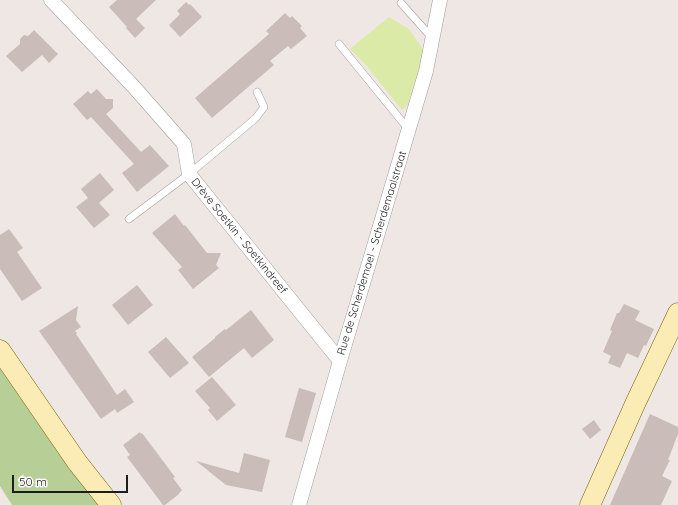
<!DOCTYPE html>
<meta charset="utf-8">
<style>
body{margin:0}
#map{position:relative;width:678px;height:505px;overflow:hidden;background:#efe7e3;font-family:Quicksand,sans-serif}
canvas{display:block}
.scale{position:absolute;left:12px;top:475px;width:116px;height:18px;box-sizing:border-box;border:2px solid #1d1d1d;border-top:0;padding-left:5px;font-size:12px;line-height:14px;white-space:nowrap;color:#1d1d1d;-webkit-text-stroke:3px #fff;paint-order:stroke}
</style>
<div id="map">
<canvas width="678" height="505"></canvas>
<div class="scale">50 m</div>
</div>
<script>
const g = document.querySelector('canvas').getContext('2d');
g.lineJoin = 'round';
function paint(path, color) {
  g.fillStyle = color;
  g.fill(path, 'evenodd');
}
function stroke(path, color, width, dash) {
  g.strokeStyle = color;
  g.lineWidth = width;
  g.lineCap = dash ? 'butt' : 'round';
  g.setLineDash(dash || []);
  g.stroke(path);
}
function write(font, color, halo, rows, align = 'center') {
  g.font = font + ' Quicksand,sans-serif';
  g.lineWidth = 3;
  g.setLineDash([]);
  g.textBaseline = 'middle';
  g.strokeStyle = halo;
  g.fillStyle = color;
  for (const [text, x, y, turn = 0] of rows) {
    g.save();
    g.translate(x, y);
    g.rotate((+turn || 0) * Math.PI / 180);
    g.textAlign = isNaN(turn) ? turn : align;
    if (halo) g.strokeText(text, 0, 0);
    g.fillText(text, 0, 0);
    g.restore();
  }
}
const grass = new Path2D(`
 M 389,17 L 409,29 L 424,51 L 408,104 L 402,110 L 366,65 L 350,49 Z`);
const forest = new Path2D(`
 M 0,361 L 101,505 L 12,505 L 0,486 Z`);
const building = new Path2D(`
 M 117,0 L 156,0 L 136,19 L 145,28 L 135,38 L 126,28 L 127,27 L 109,7 Z
 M 186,2 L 189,5 L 190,4 L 202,17 L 180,37 L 169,25 L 180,14 L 177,11 Z
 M 285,13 L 290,18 L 292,16 L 302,26 L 300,28 L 307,36 L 291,49 L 288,46 L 270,61 L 274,65 L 212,118 L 195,98 L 269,34 L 266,31 Z
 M 34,30 L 58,54 L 49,63 L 42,55 L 22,72 L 6,56 L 20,44 L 20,39 L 24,35 L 28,36 Z
 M 97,89 L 106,99 L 113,99 L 113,108 L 106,114 L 141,152 L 150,145 L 169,166 L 137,192 L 122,173 L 134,164 L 91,117 L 87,120 L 73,104 L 88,91 L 91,94 Z
 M 100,173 L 114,190 L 99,203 L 110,215 L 94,228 L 76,207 L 88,198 L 81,189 Z
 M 175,214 L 184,226 L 185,225 L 207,253 L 221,253 L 216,265 L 219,268 L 193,289 L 178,270 L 182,267 L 152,233 Z
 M 9,229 L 23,248 L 17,252 L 42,288 L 22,301 L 0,269 L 0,235 Z
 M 137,285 L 153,305 L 128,325 L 112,305 Z
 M 624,304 L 640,311 L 635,320 L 654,329 L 646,346 L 644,345 L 638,358 L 627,353 L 620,368 L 608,363 L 611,356 L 603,352 L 612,331 L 610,330 L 617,313 L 619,313 Z
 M 78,306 L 76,320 L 81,327 L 75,331 L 77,333 L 76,334 L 117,395 L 125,389 L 134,402 L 117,413 L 115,409 L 101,419 L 39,331 Z
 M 251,310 L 274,340 L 252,358 L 244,348 L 209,377 L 192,357 L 215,338 L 215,337 L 225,329 L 226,330 Z
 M 166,337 L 189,363 L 170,378 L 148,352 Z
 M 212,377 L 236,405 L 217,421 L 208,410 L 210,408 L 195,391 Z
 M 299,388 L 316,393 L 302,442 L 285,437 Z
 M 650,414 L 678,427 L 678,434 L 668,460 L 670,460 L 662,476 L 672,481 L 661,505 L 610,505 Z
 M 594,420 L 601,430 L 590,439 L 582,429 Z
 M 140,432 L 141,434 L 142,433 L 175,477 L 173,478 L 182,490 L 179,493 L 179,494 L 165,505 L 163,505 L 127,457 L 130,455 L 123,445 Z
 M 244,453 L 270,460 L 262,492 L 226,485 L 196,461 L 239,473 Z`);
const lane = new Path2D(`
 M 401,3 L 433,39
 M 339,44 L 409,130
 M 129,219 L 189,174 L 256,118 L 264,107 L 257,92`);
const street = new Path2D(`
 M 51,0 L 133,86 L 184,144 L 189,174 L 340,361
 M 299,505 L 340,361 L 426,71 L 440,0`);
const secondary = new Path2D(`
 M 0,350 L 77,462 L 111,505
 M 590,505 L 635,404 L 678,313`);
const streetNames = [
 ["Drève Soetkin - Soetkindreef",239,236,51],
 ["Rue de Scherdemael - Scherdemaalstraat",372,253,-73]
];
paint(grass, '#dbeaa7');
paint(forest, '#b7cf96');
paint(building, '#cabcb9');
stroke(lane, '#9e9e9e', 8);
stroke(street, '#9e9e9e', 15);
stroke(secondary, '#766202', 21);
stroke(lane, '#fff', 7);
stroke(street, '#fff', 14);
stroke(secondary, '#fbebb4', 20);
write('11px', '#1d1d1d', '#fff', streetNames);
</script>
